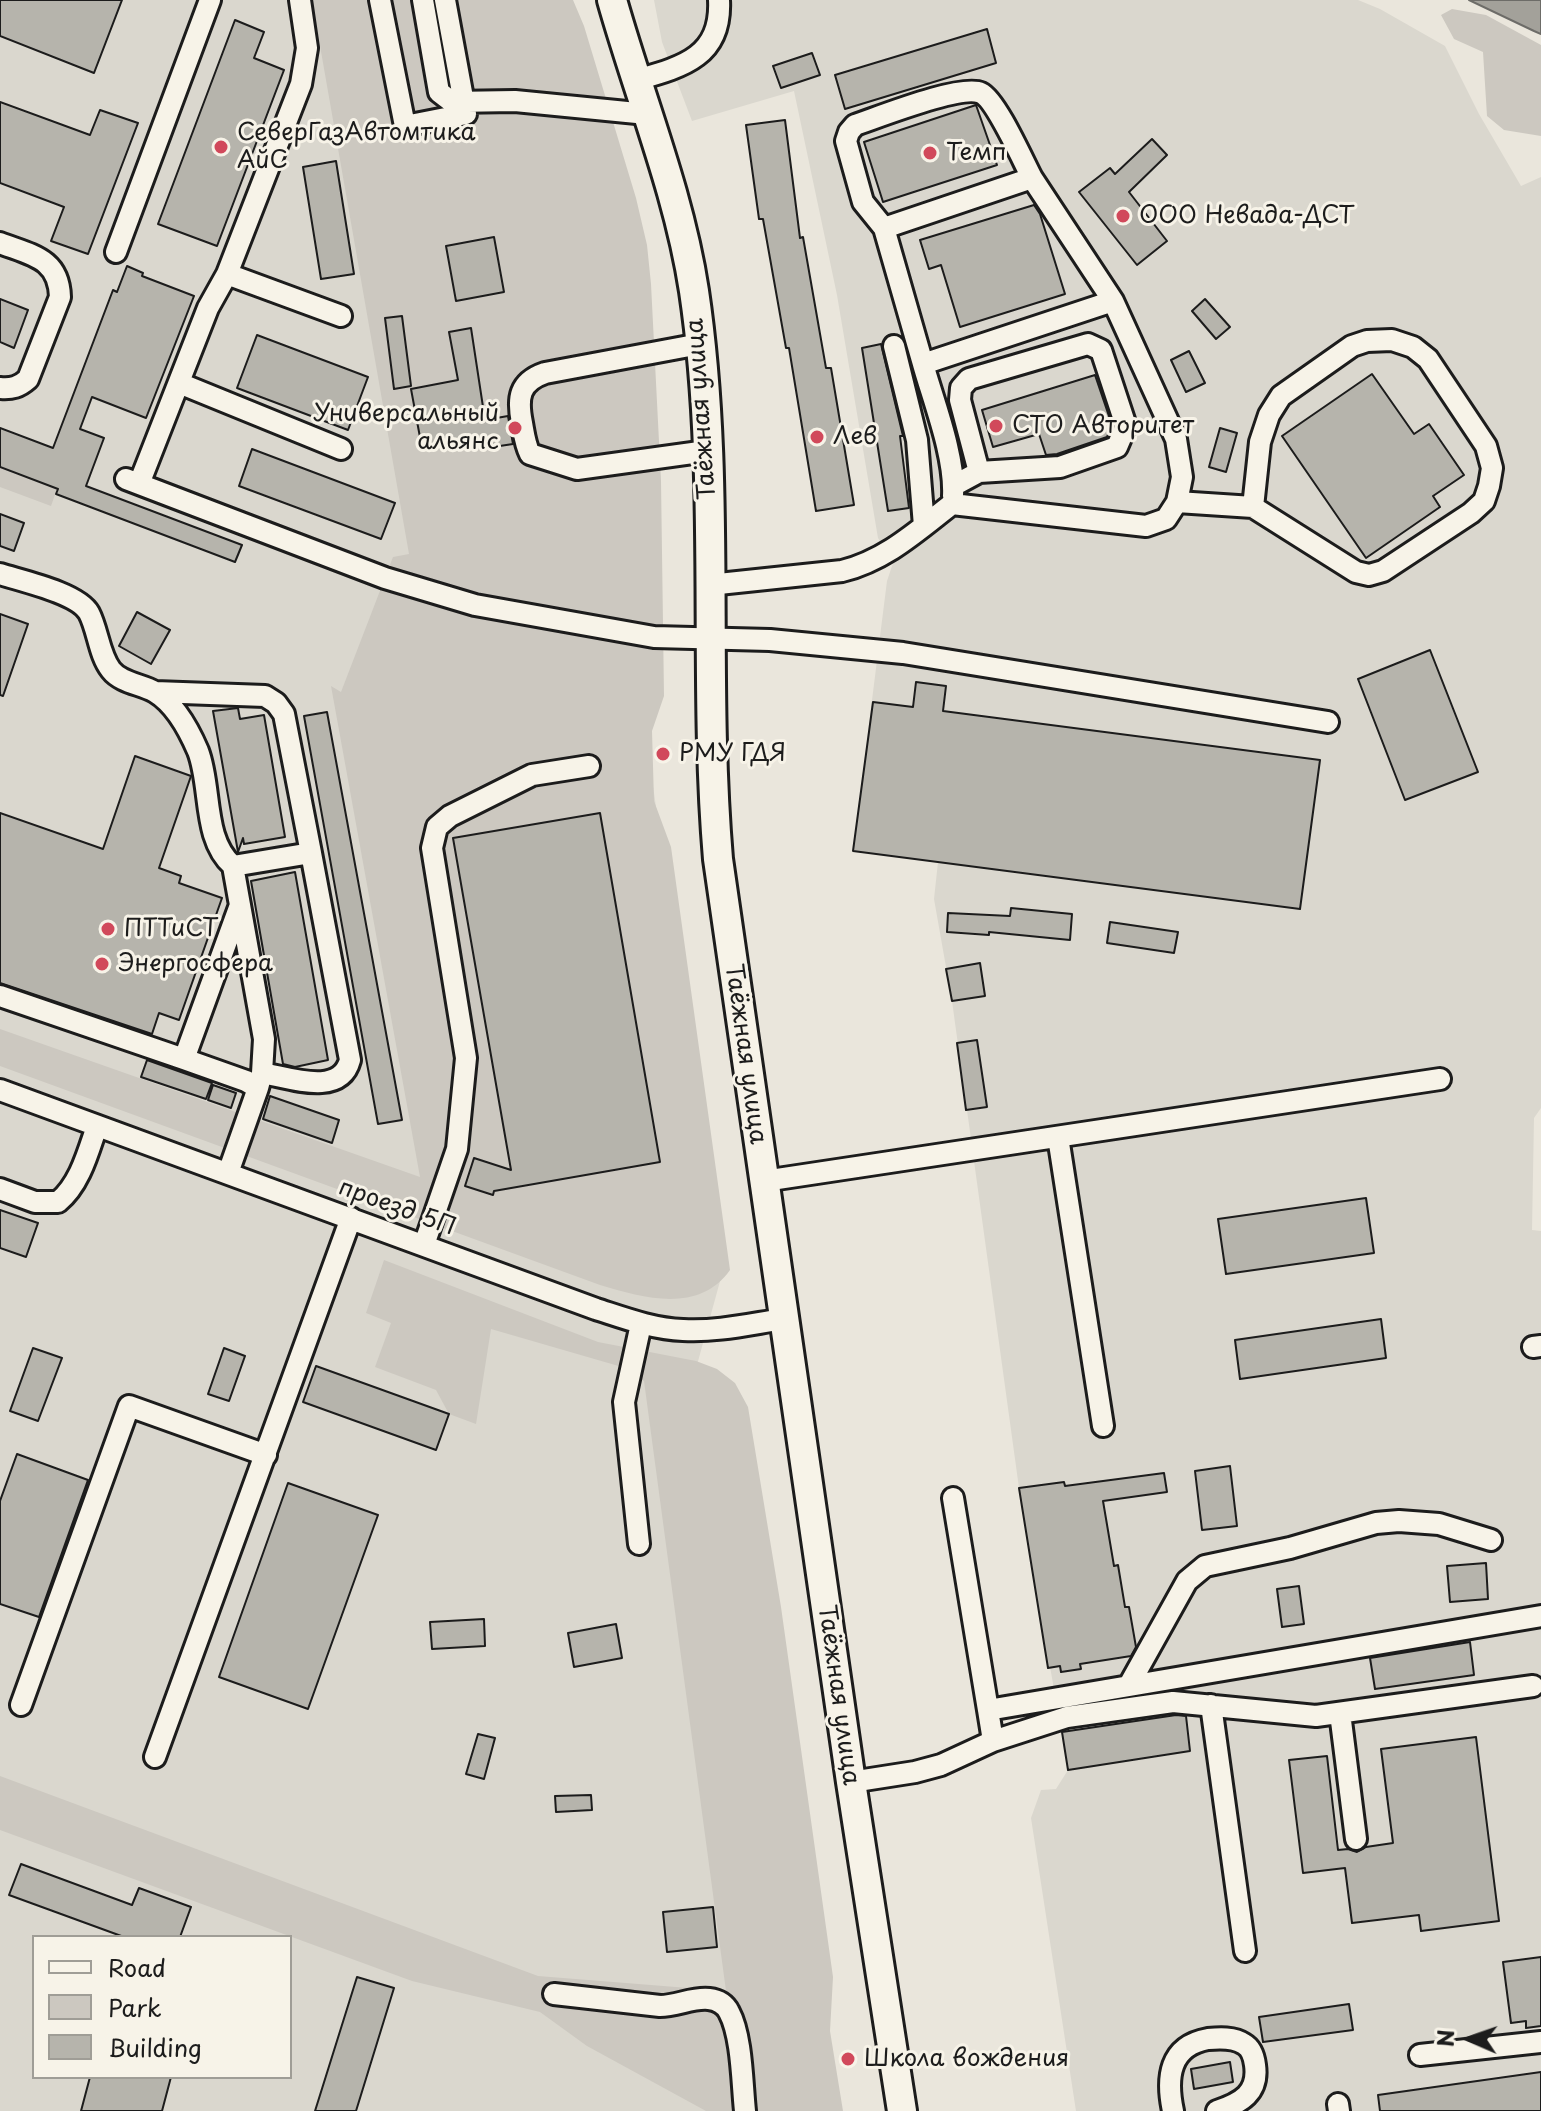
<!DOCTYPE html>
<meta charset="utf-8">
<style>
body{margin:0}
#map{position:relative;width:1541px;height:2111px;overflow:hidden;background:#eae6dc;font-family:"Playpen Sans",sans-serif}
canvas{display:block}
.legend{position:absolute;left:32px;top:1935px;width:260px;height:144px;box-sizing:border-box;background:#f7f3e8;border:2px solid #9f9d96;margin:0;padding:10px 14px;list-style:none;font-size:24px;color:#1c1c1c}
.legend li{display:flex;align-items:center;gap:16px;height:40px}
.legend b{width:40px;border:2px solid #9f9d96}
.north{position:absolute;left:1429px;top:1999px;width:80px;height:80px;-webkit-text-stroke:6px #f7f3e8;paint-order:stroke;rotate:272deg;font-size:22px;font-weight:700;line-height:32px;text-align:center;color:#1c1c1c}
.north::after{content:'';display:block;margin:auto;width:28px;height:36px;background:#1c1c1c;clip-path:polygon(50% 0,100% 100%,50% 72%,0 100%)}
</style>
<div id="map">
<canvas width="1541" height="2111"></canvas>
<ul class="legend">
<li><b style="height:10px;background:#f7f3e8"></b>Road</li>
<li><b style="height:22px;background:#ccc8c0"></b>Park</li>
<li><b style="height:22px;background:#b6b4ac"></b>Building</li>
</ul>
<div class="north">N</div>
</div>
<script>
const g = document.querySelector('canvas').getContext('2d');
g.lineJoin = 'round';
function paint(path, color) {
  g.fillStyle = color;
  g.fill(path, 'evenodd');
}
function stroke(path, color, width, dash) {
  g.strokeStyle = color;
  g.lineWidth = width;
  g.lineCap = dash ? 'butt' : 'round';
  g.setLineDash(dash || []);
  g.stroke(path);
}
function write(font, color, halo, rows, align = 'center') {
  g.font = font + ' "Playpen Sans",sans-serif';
  g.lineWidth = 6;
  g.setLineDash([]);
  g.textBaseline = 'middle';
  g.strokeStyle = halo;
  g.fillStyle = color;
  for (const [text, x, y, turn = 0] of rows) {
    g.save();
    g.translate(x, y);
    g.rotate((+turn || 0) * Math.PI / 180);
    g.textAlign = isNaN(turn) ? turn : align;
    if (halo) g.strokeText(text, 0, 0);
    g.fillText(text, 0, 0);
    g.restore();
  }
}
const built = new Path2D(`
 M 0,0 L 508,0 L 643,715 L 722,1274 L 689,1394 L 792,2111 L 0,2111 ZM 34,1937 L 290,1937 L 290,2077 L 34,2077 Z
 M 654,0 L 1358,0 L 1380,9 L 1445,46 L 1479,114 L 1521,186 L 1541,177 L 1541,1108 L 1534,1118 L 1532,1230 L 1541,1231 L 1541,2111 L 1076,2111 L 1031,1818 L 1041,1790 L 1056,1789 L 1068,1770 L 1019,1488 L 952,1001 L 934,899 L 938,862 L 853,851 L 887,581 L 893,563 L 878,538 L 837,295 L 794,91 L 692,121 L 662,42 Z`);
const green = new Path2D(`
 M 312,0 L 573,0 L 584,26 L 636,198 L 647,245 L 651,284 L 661,481 L 664,696 L 652,731 L 654,801 L 671,847 L 730,1270 C 699,1314 644,1298 600,1285 L 0,1066 L 0,1029 L 420,1177 L 331,686 L 341,692 L 393,557 L 409,554 Z
 M 1452,9 L 1486,15 L 1541,45 L 1541,136 L 1504,130 L 1487,116 L 1483,52 L 1454,39 L 1441,15 Z
 M 0,467 L 57,489 L 51,506 L 0,487 Z
 M 384,1260 L 598,1342 L 696,1361 L 717,1369 L 735,1383 L 748,1407 L 781,1607 L 833,1977 L 830,2031 L 843,2111 L 706,2111 L 587,2046 L 540,2012 L 412,1981 L 0,1830 L 0,1776 L 538,1976 L 726,1991 L 644,1381 L 622,1367 L 491,1329 L 476,1424 L 449,1414 L 436,1390 L 375,1367 L 391,1323 L 366,1313 Z`);
const water = new Path2D(`
 M 1469,0 L 1541,0 L 1541,34 L 1534,31 Z`);
const building = new Path2D(`
 M 0,0 L 122,0 L 94,73 L 0,36 Z
 M 235,20 L 264,32 L 254,58 L 284,70 L 217,246 L 158,224 Z
 M 987,29 L 996,63 L 845,109 L 835,75 Z
 M 812,53 L 820,75 L 781,88 L 773,66 Z
 M 0,102 L 90,135 L 100,110 L 138,123 L 88,254 L 51,241 L 64,207 L 0,183 Z
 M 976,105 L 997,165 L 883,202 L 864,142 Z
 M 785,120 L 800,238 L 803,237 L 826,368 L 831,368 L 854,505 L 816,511 L 789,348 L 786,348 L 763,219 L 759,219 L 746,125 Z
 M 1152,139 L 1167,155 L 1129,192 L 1167,241 L 1137,265 L 1079,192 L 1110,168 L 1115,174 Z
 M 336,161 L 354,274 L 321,279 L 303,167 Z
 M 1034,205 L 1040,214 L 1065,294 L 960,327 L 941,265 L 929,269 L 920,240 Z
 M 494,237 L 504,292 L 456,301 L 446,246 Z
 M 127,266 L 143,273 L 142,276 L 194,296 L 146,418 L 92,397 L 80,429 L 104,438 L 86,486 L 242,545 L 235,562 L 56,494 L 58,489 L 0,467 L 0,428 L 53,448 L 113,290 L 117,292 Z
 M 0,299 L 28,310 L 14,348 L 0,342 Z
 M 1205,299 L 1230,327 L 1216,339 L 1192,311 Z
 M 402,316 L 411,386 L 394,389 L 385,318 Z
 M 471,328 L 485,420 L 508,416 L 513,444 L 493,447 L 491,441 L 470,445 L 469,439 L 422,448 L 411,389 L 458,380 L 449,332 Z
 M 257,335 L 368,377 L 348,430 L 237,388 Z
 M 881,344 L 903,436 L 900,436 L 909,508 L 888,511 L 862,348 Z
 M 1189,351 L 1205,383 L 1186,392 L 1171,360 Z
 M 1372,374 L 1414,434 L 1429,424 L 1464,475 L 1433,496 L 1440,507 L 1366,558 L 1282,436 Z
 M 1095,375 L 1112,425 L 1107,437 L 1057,454 L 1046,455 L 1039,434 L 993,447 L 982,410 Z
 M 1220,428 L 1237,433 L 1226,472 L 1209,467 Z
 M 252,449 L 395,503 L 381,539 L 239,486 Z
 M 0,514 L 24,523 L 14,551 L 0,546 Z
 M 137,612 L 170,630 L 151,664 L 119,646 Z
 M 0,614 L 28,624 L 3,696 L 0,695 Z
 M 1430,650 L 1478,772 L 1405,800 L 1358,679 Z
 M 916,682 L 946,686 L 943,711 L 1320,760 L 1300,909 L 853,851 L 873,702 L 913,707 Z
 M 238,708 L 240,719 L 264,715 L 285,837 L 244,844 L 243,838 L 238,852 L 213,711 Z
 M 327,712 L 402,1120 L 378,1124 L 304,716 Z
 M 135,756 L 191,776 L 159,868 L 181,876 L 179,883 L 222,898 L 179,1020 L 159,1013 L 152,1034 L 0,983 L 0,813 L 103,849 Z
 M 600,813 L 660,1162 L 494,1191 L 493,1195 L 465,1186 L 474,1158 L 511,1170 L 453,838 Z
 M 295,872 L 328,1060 L 295,1067 L 283,1064 L 251,881 Z
 M 1011,908 L 1072,914 L 1070,940 L 989,932 L 989,935 L 947,932 L 948,913 L 1010,916 Z
 M 1110,922 L 1178,932 L 1174,953 L 1107,943 Z
 M 980,963 L 985,996 L 952,1001 L 946,969 Z
 M 977,1040 L 987,1107 L 966,1110 L 957,1043 Z
 M 147,1060 L 212,1083 L 206,1099 L 141,1077 Z
 M 213,1085 L 236,1093 L 231,1108 L 208,1100 Z
 M 270,1096 L 339,1120 L 332,1143 L 263,1119 Z
 M 1366,1198 L 1374,1253 L 1226,1274 L 1218,1219 Z
 M 0,1210 L 38,1223 L 26,1257 L 0,1248 Z
 M 1381,1319 L 1386,1358 L 1240,1379 L 1235,1340 Z
 M 33,1348 L 62,1358 L 38,1421 L 10,1411 Z
 M 224,1348 L 245,1356 L 229,1401 L 208,1394 Z
 M 316,1366 L 449,1414 L 436,1450 L 303,1402 Z
 M 17,1454 L 88,1480 L 39,1617 L 0,1604 L 0,1501 Z
 M 1230,1466 L 1237,1526 L 1202,1530 L 1195,1471 Z
 M 1164,1473 L 1167,1492 L 1103,1501 L 1114,1566 L 1118,1565 L 1125,1607 L 1129,1607 L 1136,1647 L 1131,1656 L 1080,1664 L 1081,1669 L 1061,1672 L 1060,1666 L 1048,1668 L 1019,1488 L 1064,1482 L 1065,1486 Z
 M 288,1483 L 378,1515 L 308,1709 L 219,1677 Z
 M 1486,1563 L 1488,1599 L 1450,1602 L 1447,1566 Z
 M 1299,1586 L 1304,1624 L 1282,1627 L 1277,1589 Z
 M 484,1619 L 485,1646 L 432,1649 L 430,1622 Z
 M 616,1624 L 622,1658 L 574,1667 L 568,1633 Z
 M 1470,1642 L 1474,1675 L 1375,1689 L 1370,1658 Z
 M 1176,1715 L 1186,1716 L 1190,1751 L 1068,1770 L 1062,1732 Z
 M 478,1734 L 495,1738 L 484,1779 L 466,1774 Z
 M 1476,1737 L 1499,1921 L 1421,1931 L 1419,1915 L 1352,1923 L 1345,1868 L 1303,1873 L 1289,1760 L 1327,1756 L 1338,1850 L 1348,1849 L 1357,1852 L 1366,1847 L 1393,1843 L 1381,1749 Z
 M 591,1795 L 592,1810 L 556,1812 L 555,1796 Z
 M 21,1864 L 132,1905 L 139,1888 L 191,1907 L 180,1937 L 124,1937 L 9,1895 Z
 M 713,1907 L 717,1947 L 667,1952 L 663,1912 Z
 M 1541,1957 L 1541,2026 L 1526,2028 L 1526,2021 L 1511,2023 L 1503,1962 Z
 M 357,1977 L 394,1988 L 356,2111 L 315,2111 Z
 M 1349,2004 L 1353,2030 L 1263,2042 L 1259,2017 Z
 M 1230,2062 L 1233,2082 L 1194,2089 L 1191,2069 Z
 M 1541,2072 L 1541,2111 L 1380,2111 L 1378,2095 Z
 M 90,2077 L 171,2077 L 162,2111 L 81,2111 Z`);
const minor = new Path2D(`
 M 380,0 L 405,126 L 466,114 L 445,0
 M 423,0 L 439,92 L 452,102 L 515,101 L 647,114
 M 636,80 C 682,67 722,57 719,0
 M 884,228 L 863,202 L 846,141 L 849,132 L 855,125 C 879,117 961,84 981,93 C 996,100 1023,161 1032,178
 M 0,243 C 31,255 59,258 60,297 L 28,379 C 19,387 12,389 0,388
 M 116,252 L 210,0
 M 227,274 L 341,316
 M 700,344 L 545,373 C 519,382 517,398 522,423 C 524,434 525,444 530,454 L 577,469 L 707,451
 M 894,346 L 917,440 L 924,526
 M 179,383 L 341,449
 M 126,479 L 385,578 L 475,605 L 654,637 L 770,640 L 903,653 L 1328,722
 M 139,484 L 208,308 L 227,274 L 301,84 L 307,48 L 300,0
 M 953,486 L 979,472 L 1060,467 L 1117,447 L 1126,426 L 1101,350 L 1088,344 L 969,379 L 961,388 L 960,400 L 979,472
 M 953,496 C 955,456 934,403 923,364 L 1113,301
 M 1177,502 L 1253,507 L 1260,442 L 1269,415 L 1281,396 L 1352,346 L 1367,341 L 1392,340 L 1413,347 L 1428,359 L 1486,446 L 1492,468 L 1489,486 L 1484,501 L 1471,513 L 1383,571 L 1369,575 L 1356,572 L 1253,507
 M 0,574 C 22,581 78,593 89,613 C 98,630 99,655 111,670 C 121,683 141,684 155,692 C 175,704 189,730 198,751 C 212,787 202,839 233,866 L 264,1039 L 262,1073 L 258,1088
 M 709,585 L 842,571 C 886,560 917,531 952,504 L 1146,526 L 1166,519 L 1177,502 L 1182,477 L 1176,439 L 1113,301 L 1032,178 L 884,228 L 923,364
 M 155,692 L 265,696 L 276,703 L 284,714 L 311,853 L 233,866
 M 0,996 L 184,1059 L 246,1081 L 258,1088 L 228,1173
 M 184,1059 L 240,905
 M 262,1073 C 291,1078 340,1097 350,1060 L 311,853
 M 0,1090 L 596,1309 C 624,1318 653,1329 683,1330 C 717,1332 750,1324 784,1319
 M 1058,1137 L 1103,1426
 M 764,1181 L 1440,1079
 M 0,1189 L 35,1202 L 58,1202 C 80,1184 88,1152 97,1126
 M 424,1245 L 457,1149 L 466,1058 L 432,848 L 437,827 L 450,816 L 532,775 L 589,766
 M 1533,1347 L 1541,1346
 M 953,1498 L 988,1710
 M 639,1544 L 624,1402 L 641,1324
 M 1129,1685 L 1187,1581 L 1205,1566 L 1290,1548 L 1376,1523 L 1399,1521 L 1439,1524 L 1491,1540
 M 21,1705 L 129,1406 L 266,1455
 M 1211,1705 L 1245,1951
 M 1340,1713 L 1356,1839
 M 993,1741 L 1067,1717 L 1173,1702 L 1316,1716 L 1533,1686
 M 155,1757 L 351,1218
 M 851,1782 L 915,1772 L 941,1765 L 993,1741 L 988,1710 L 1541,1616
 M 554,1994 L 660,2006 C 677,2006 693,1997 709,1999 C 718,2000 725,2004 729,2012 C 742,2036 742,2083 745,2111
 M 1420,2055 L 1541,2042
 M 1338,2104 L 1339,2111
 M 1173,2111 C 1166,2078 1169,2046 1208,2039 C 1219,2038 1234,2037 1244,2044 C 1251,2048 1254,2057 1255,2065 C 1259,2093 1241,2103 1217,2111`);
const highway = new Path2D(`
 M 612,0 C 639,96 679,192 694,291 C 722,479 702,671 718,859 L 851,1782 L 902,2111`);
const markers = [
 [221,147,8,"#d1495b"],
 [930,153,8,"#d1495b"],
 [1123,216,8,"#d1495b"],
 [996,426,8,"#d1495b"],
 [515,428,8,"#d1495b"],
 [817,437,8,"#d1495b"],
 [663,754,8,"#d1495b"],
 [108,929,8,"#d1495b"],
 [102,964,8,"#d1495b"],
 [848,2059,8,"#d1495b"]
];
const poiNames = [
 ["СеверГазАвтомтика",237,133],
 ["АйС",237,161],
 ["Темп",946,153],
 ["ООО Невада-ДСТ",1139,216],
 ["Универсальный",499,414,"right"],
 ["альянс",499,442,"right"],
 ["СТО Авторитет",1012,426],
 ["Лев",833,437],
 ["РМУ ГДЯ",679,754],
 ["ПТТиСТ",124,929],
 ["Энергосфера",118,964],
 ["Школа вождения",864,2059]
];
const streetNames = [
 ["Таёжная улица",702,409,-94],
 ["Таёжная улица",745,1054,82],
 ["проезд 5П",397,1208,20],
 ["Таёжная улица",838,1695,82]
];
paint(built, '#dad7ce');
paint(green, '#ccc8c0');
paint(water, '#a3a19a');
stroke(water, '#6d6c68', 2);
paint(building, '#b6b4ac');
stroke(building, '#1c1c1c', 2);
stroke(minor, '#1c1c1c', 26);
stroke(highway, '#1c1c1c', 34);
stroke(minor, '#f7f3e8', 20);
stroke(highway, '#f7f3e8', 28);
for (const [x, y, r, color] of markers) {
  const dot = new Path2D();
  dot.arc(x, y, r, 0, 2 * Math.PI);
  g.fillStyle = color;
  g.fill(dot);
  stroke(dot, '#f7f3e8', 3);
}
write('24px', '#1c1c1c', '#f7f3e8', poiNames, 'left');
write('24px', '#1c1c1c', '#f7f3e8', streetNames);
</script>
